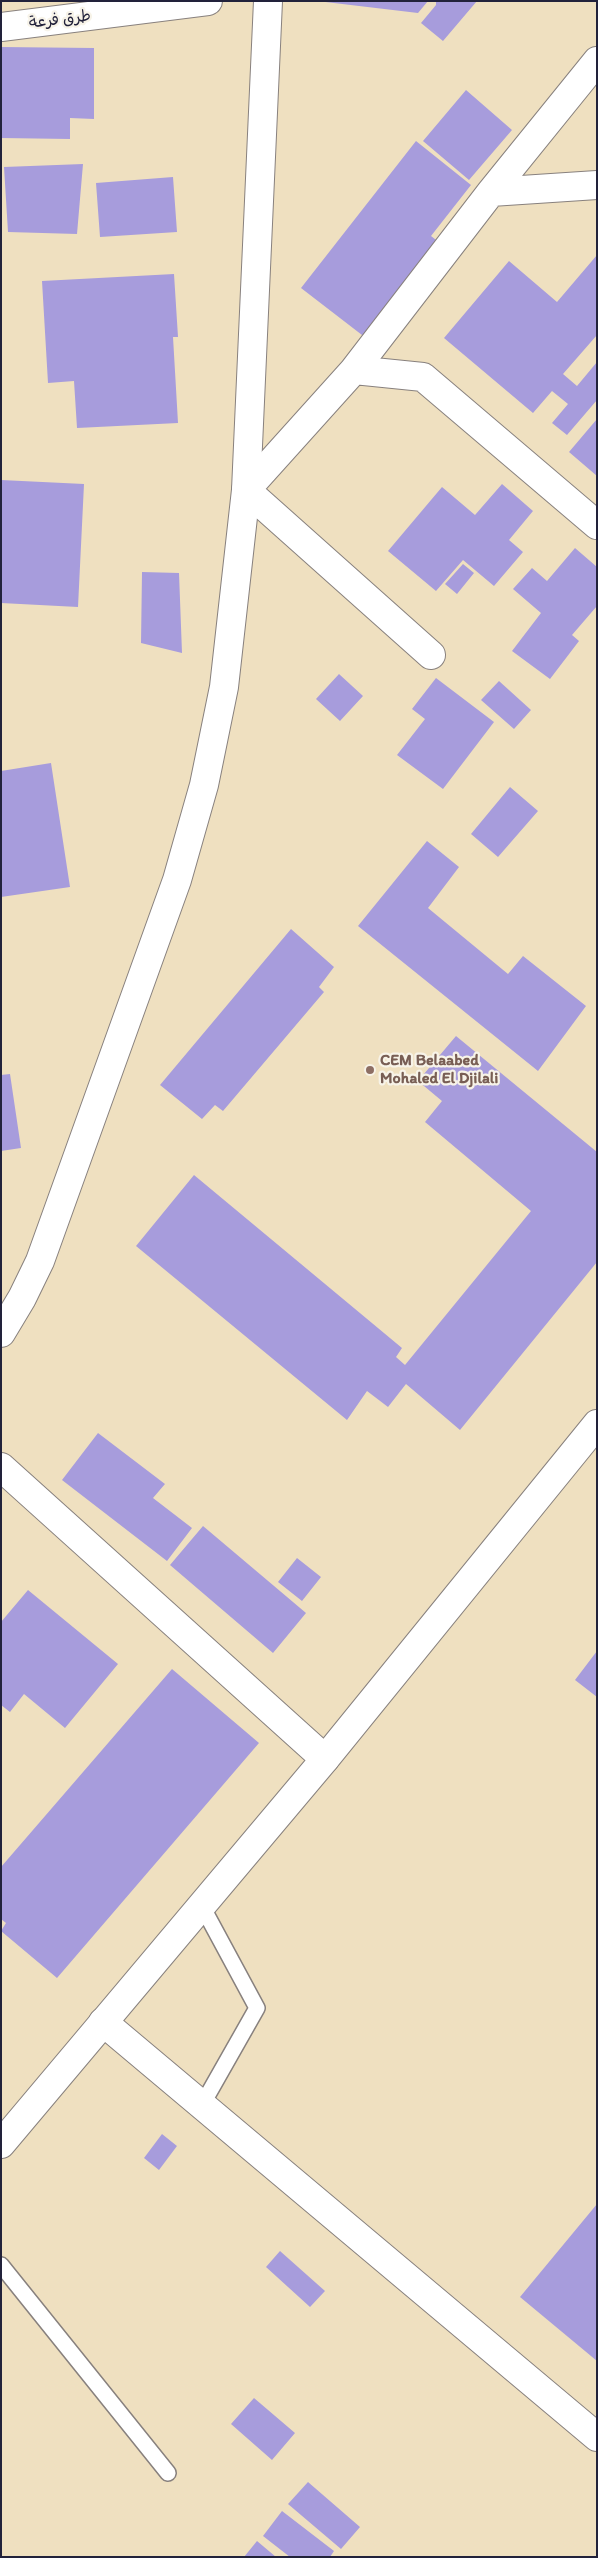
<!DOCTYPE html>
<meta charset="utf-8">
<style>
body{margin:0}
#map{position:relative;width:598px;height:2558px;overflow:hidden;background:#efe0c0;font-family:Itim,sans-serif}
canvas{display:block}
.frame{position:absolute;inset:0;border:2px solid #22223b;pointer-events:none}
</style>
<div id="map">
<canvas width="598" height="2558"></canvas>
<div class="frame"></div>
</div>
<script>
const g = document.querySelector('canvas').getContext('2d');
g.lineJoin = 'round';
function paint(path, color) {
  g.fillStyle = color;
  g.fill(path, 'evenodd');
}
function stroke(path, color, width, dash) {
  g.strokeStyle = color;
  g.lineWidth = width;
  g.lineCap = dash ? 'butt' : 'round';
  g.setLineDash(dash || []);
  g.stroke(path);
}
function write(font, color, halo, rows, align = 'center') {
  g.font = font + ' Itim,"Playpen Sans Arabic",sans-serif';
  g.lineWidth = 4.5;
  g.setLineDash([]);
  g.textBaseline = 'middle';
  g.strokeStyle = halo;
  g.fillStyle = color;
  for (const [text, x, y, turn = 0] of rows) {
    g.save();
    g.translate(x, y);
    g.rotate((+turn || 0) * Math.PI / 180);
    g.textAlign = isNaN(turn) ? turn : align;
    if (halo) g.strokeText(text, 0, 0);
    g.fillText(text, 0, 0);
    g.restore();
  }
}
const building = new Path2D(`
 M 317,1 L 428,1 L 418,13 Z
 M 436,1 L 477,1 L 443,41 L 421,23 L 436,5 Z
 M 1,47 L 94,48 L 94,119 L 70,118 L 70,139 L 1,138 Z
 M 466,90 L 512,130 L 469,180 L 423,141 Z
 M 416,141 L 471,185 L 431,236 L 449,250 L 375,345 L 301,288 Z
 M 83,164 L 77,234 L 8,232 L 4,167 Z
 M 173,177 L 177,232 L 100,237 L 96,183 Z
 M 597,255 L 597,335 L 563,374 L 577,386 L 597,362 L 597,400 L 567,435 L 552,423 L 568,404 L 552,391 L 533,413 L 444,338 L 509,261 L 557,302 Z
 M 174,274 L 178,337 L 173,337 L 178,423 L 77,428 L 74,381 L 48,383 L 42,281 Z
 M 597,419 L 597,476 L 569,452 Z
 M 1,480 L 84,484 L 78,607 L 1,603 Z
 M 502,484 L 533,511 L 509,540 L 523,552 L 494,586 L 463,560 L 436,591 L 388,551 L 442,487 L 475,515 Z
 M 575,548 L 597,567 L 597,606 L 572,635 L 579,641 L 550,679 L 512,651 L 541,613 L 513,589 L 532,568 L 547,581 Z
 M 463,564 L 474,573 L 457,594 L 445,584 Z
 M 142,572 L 179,573 L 182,653 L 141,643 Z
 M 339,674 L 363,696 L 340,721 L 316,699 Z
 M 436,678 L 494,722 L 443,789 L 397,755 L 425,719 L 412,709 Z
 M 499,681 L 531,710 L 514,729 L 481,700 Z
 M 51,763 L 70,887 L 1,897 L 1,771 Z
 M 510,787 L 538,811 L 498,857 L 471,834 Z
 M 427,841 L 459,867 L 428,908 L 508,974 L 523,956 L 586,1006 L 538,1071 L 358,926 Z
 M 291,929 L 334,967 L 319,987 L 324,992 L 223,1111 L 215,1105 L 202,1119 L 160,1085 Z
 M 456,1036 L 597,1152 L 597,1262 L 460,1430 L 406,1384 L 388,1407 L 367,1391 L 347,1420 L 136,1246 L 194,1175 L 402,1348 L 396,1357 L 405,1365 L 531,1211 L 425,1122 L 442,1101 L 418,1081 Z
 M 10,1074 L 21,1148 L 1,1151 L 1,1075 Z
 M 98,1433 L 165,1484 L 153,1498 L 192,1528 L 167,1561 L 62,1480 Z
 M 203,1526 L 306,1613 L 273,1653 L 170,1565 Z
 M 297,1558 L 321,1577 L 302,1601 L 278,1582 Z
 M 28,1590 L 118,1664 L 65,1728 L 24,1694 L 10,1712 L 1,1705 L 1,1622 Z
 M 597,1651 L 597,1697 L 575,1680 Z
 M 172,1669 L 259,1743 L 57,1978 L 1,1931 L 6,1923 L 1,1919 L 1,1867 Z
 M 162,2134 L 177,2146 L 159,2170 L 144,2158 Z
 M 597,2204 L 597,2361 L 520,2297 Z
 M 280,2251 L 325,2291 L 310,2307 L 266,2267 Z
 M 254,2398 L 295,2433 L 272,2460 L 231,2424 Z
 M 308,2482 L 360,2527 L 341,2549 L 288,2504 Z
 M 282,2511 L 334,2551 L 330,2557 L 290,2557 L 263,2536 Z
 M 257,2541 L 276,2557 L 244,2557 Z`);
const lane = new Path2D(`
 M 202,1906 L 257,2008 L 202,2105
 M 1,2265 L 168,2473`);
const street = new Path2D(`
 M 1,27 L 208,1
 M 491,192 L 597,185
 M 354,370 L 491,192 L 597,61
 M 431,655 L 246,490 L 354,370 L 423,377 L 597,525
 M 103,2022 L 597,2437`);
const secondary = new Path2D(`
 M 1,1333 L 22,1298 L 40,1261 L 177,880 L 204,785 L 224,687 L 246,490 L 268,1
 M 1,1467 L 325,1759`);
const primary = new Path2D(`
 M 1,2144 L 325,1759 L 597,1424`);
const markers = [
 [370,1070,5,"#8d6e63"]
];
const streetNames = [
 ["طرق فرعة",60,20,-7]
];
const educationNames = [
 ["CEM Belaabed",380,1061],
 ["Mohaled El Djilali",380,1079]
];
paint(building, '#a79cdc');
stroke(lane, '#88817e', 18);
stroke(street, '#88817e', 30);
stroke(secondary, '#88817e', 30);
stroke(primary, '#88817e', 30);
stroke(lane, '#fff', 15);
stroke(street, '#fff', 28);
stroke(secondary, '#fff', 28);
stroke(primary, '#fff', 28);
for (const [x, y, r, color] of markers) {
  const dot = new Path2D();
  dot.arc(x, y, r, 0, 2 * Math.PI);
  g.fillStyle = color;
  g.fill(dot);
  stroke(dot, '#f7f3e8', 2);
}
write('16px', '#22223b', '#f7f3e8', streetNames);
write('bold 16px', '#785e54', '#f7f3e8', educationNames, 'left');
</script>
